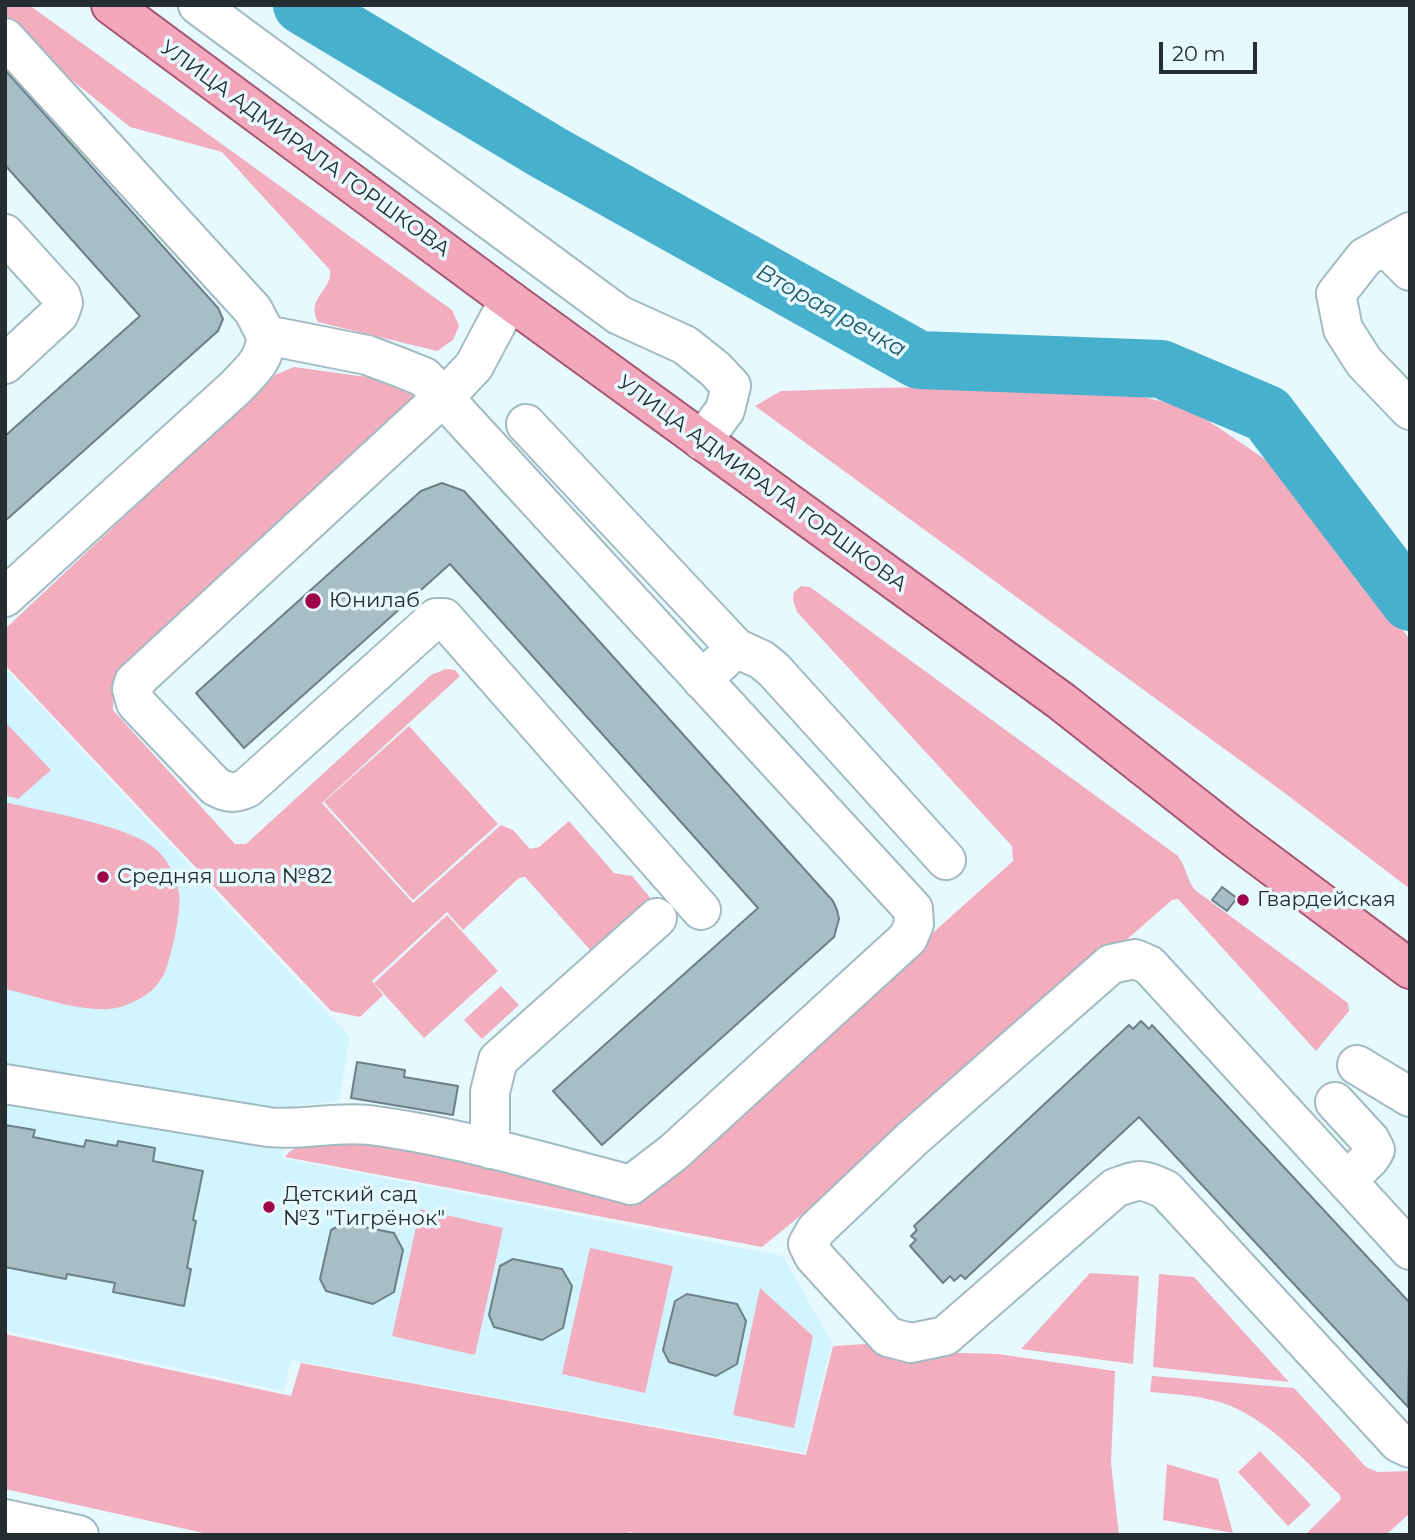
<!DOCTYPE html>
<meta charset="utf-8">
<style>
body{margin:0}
#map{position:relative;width:1415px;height:1540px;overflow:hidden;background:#e6f9ff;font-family:Montserrat,sans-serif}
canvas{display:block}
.frame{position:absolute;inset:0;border:7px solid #242d30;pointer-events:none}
.scale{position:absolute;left:1159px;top:42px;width:98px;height:32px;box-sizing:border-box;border:4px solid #242d30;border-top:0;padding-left:9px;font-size:21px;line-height:24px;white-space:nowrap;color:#242d30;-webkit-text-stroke:5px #e6f9ff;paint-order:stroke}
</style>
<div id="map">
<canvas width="1415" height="1540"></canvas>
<div class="frame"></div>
<div class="scale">20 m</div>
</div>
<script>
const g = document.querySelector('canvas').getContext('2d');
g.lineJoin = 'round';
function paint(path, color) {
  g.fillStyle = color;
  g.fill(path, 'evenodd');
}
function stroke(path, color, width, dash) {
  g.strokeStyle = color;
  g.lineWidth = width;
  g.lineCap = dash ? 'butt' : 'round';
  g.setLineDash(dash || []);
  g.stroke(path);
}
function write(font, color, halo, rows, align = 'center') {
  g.font = font + ' Montserrat,sans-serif';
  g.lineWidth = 7;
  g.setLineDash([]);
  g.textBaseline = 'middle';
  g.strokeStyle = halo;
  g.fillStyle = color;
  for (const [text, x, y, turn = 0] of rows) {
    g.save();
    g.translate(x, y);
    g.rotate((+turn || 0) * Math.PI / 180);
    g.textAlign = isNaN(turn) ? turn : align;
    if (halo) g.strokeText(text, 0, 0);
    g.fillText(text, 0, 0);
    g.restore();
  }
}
const built = new Path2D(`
 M 5,668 L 350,1037 L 339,1101 L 294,1106 L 282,1158 L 783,1256 L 832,1343 L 805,1453 L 291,1360 L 284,1391 L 5,1331 Z`);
const green = new Path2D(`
 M 5,5 L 29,5 L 452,310 L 459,326 L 453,340 L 437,351 L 318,322 C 305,298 333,290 330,270 L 222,152 L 130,127 L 58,69 L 5,22 Z
 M 294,367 L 388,380 L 415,394 L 418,404 L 115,680 L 113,710 L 235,844 L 246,844 L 431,675 L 446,669 L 455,670 L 460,676 L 322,803 L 413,903 L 501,825 L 513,830 L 530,849 L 539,847 L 569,821 L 614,873 L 632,876 L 659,908 L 600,961 L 525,877 L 519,878 L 463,930 L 447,912 L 372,981 L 383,995 L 360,1017 L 331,1011 L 5,665 L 5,629 L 275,375 Z
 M 1016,386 L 1120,392 L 1188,407 L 1275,466 L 1326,521 L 1410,640 L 1410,889 L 1282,791 L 755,406 L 781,391 L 873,388 Z
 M 801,586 L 810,587 L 1178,856 C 1186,867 1187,880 1195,890 L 1348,1003 L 1349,1011 L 1316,1051 L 1178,899 L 1172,900 L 950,1094 L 762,1247 L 285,1157 L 289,1152 L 301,1145 L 372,1141 L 649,1187 L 1013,861 L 1012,846 L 797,612 L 793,600 L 794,592 Z
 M 5,722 L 51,770 L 18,799 L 5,795 Z
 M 409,726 L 498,824 L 413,900 L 324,802 Z
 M 5,802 C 44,812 124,824 153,847 C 167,857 176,876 179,893 C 182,909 171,961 163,976 C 154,993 134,1004 116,1008 C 85,1014 36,996 5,989 Z
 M 447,915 L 498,971 L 424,1038 L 374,983 Z
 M 501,986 L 519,1005 L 482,1039 L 464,1020 Z
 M 420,1209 L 503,1228 L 475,1355 L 392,1336 Z
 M 590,1248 L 673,1266 L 645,1393 L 562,1374 Z
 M 1090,1273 L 1139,1276 L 1133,1364 L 1021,1349 Z
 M 1159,1274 L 1194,1277 L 1289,1382 L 1153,1367 Z
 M 760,1288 L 813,1336 L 794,1428 L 733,1415 Z
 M 5,1334 L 291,1396 L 301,1363 L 806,1455 L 833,1346 L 866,1344 L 889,1351 L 998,1354 L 1115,1371 L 1111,1463 L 1119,1535 L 644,1535 L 629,1532 L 627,1535 L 213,1535 L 5,1489 Z
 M 1152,1376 L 1294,1388 L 1366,1467 L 1378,1472 L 1410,1471 L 1410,1513 L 1386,1535 L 1305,1535 L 1341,1499 L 1340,1495 C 1307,1463 1274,1425 1231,1406 C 1206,1396 1177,1394 1150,1392 Z
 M 1260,1451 L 1311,1505 L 1288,1526 L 1238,1472 Z
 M 1167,1464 L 1218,1479 L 1233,1533 L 1163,1520 Z`);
const river = new Path2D(`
 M 302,5 L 549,153 L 919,360 L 1161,369 L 1267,414 L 1410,602`);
const building = new Path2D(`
 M 5,70 L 218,308 L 223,319 L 218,331 L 5,521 L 5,436 L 140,316 L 5,165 Z
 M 442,483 L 464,491 L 833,901 L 837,910 L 839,919 L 834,937 L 602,1145 L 553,1091 L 758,908 L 450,564 L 244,748 L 196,693 L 421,491 Z
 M 1222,887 L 1237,898 L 1227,911 L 1212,900 Z
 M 1141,1021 L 1149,1029 L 1152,1025 L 1410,1303 L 1408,1407 L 1139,1117 L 965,1279 L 961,1275 L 954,1281 L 950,1276 L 943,1283 L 910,1246 L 916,1240 L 911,1236 L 917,1230 L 914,1226 L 1129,1025 L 1133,1029 Z
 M 357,1062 L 405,1070 L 404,1077 L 458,1086 L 453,1115 L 351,1098 Z
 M 5,1125 L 35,1130 L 33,1137 L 84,1147 L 86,1140 L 117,1146 L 118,1141 L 155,1148 L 153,1161 L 203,1171 L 193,1220 L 196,1221 L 187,1268 L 191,1269 L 184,1306 L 113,1292 L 115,1283 L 67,1274 L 66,1279 L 5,1267 Z
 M 344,1223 L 394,1233 L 403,1250 L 394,1292 L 373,1304 L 326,1291 L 320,1279 L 331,1230 Z
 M 513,1259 L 562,1269 L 572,1286 L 563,1328 L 542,1340 L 494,1327 L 489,1315 L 500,1266 Z
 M 687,1294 L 737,1304 L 746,1321 L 737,1364 L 716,1376 L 669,1362 L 663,1350 L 675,1301 Z`);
const minor = new Path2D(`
 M 198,5 L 619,315 L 685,345 L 715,369 L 731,386 L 725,410 L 702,441
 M 5,38 L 253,310 L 266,335
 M 1410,232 L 1365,257 L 1336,294 L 1343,329 L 1364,362 L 1410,410
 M 5,234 L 61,296 L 63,303 L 59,314 L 5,364
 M 1385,246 L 1410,271
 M 509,300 L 474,366 L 459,382 L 134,682 L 132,689 L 136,703 L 215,786 C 227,793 234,794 247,788 L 436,618 L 444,618 L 701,910
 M 526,424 L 736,648
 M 5,597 L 236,387 C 252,370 266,359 266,335 L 367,355 L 399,367 L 424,377 L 443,397 L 913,909 L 914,924 L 908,938 L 674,1152 L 631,1185 C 546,1163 456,1136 369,1125 C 335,1121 302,1131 268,1127 L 5,1084
 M 702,680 L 736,648 L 762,660 L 774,670 L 946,860
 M 1357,1065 L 1410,1097
 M 1335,1102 L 1370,1140 L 1375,1150 L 1370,1158 L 1347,1181
 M 490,1149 L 490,1092 L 498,1060 L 657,918
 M 1410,1250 L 1149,965 L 1135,959 L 1111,964 L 913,1138 L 816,1230 L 808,1244 L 814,1256 L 888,1337 L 911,1343 L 945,1336 L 1115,1188 C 1140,1179 1141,1178 1166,1190 L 1399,1443 L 1410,1448
 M 5,1519 L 79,1535`);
const major = new Path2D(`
 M 111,5 L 509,300 L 1061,701 L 1236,839 L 1410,969`);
const markers = [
 [313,601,9,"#9e024a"],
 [103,877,7,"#9e024a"],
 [1243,900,7,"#9e024a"],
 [269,1207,7,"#9e024a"]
];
const streetNames = [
 ["УЛИЦА АДМИРАЛА ГОРШКОВА",305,149,36],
 ["УЛИЦА АДМИРАЛА ГОРШКОВА",762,484,36]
];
const poiNames = [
 ["Юнилаб",329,601],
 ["Средняя шола №82",117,877],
 ["Гвардейская",1257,900],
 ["Детский сад",283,1195],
 ["№3 \"Тигрёнок\"",283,1219]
];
const waterNames = [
 ["Вторая речка",831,311,29]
];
paint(built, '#d2f4fe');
paint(green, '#f2aebe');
stroke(river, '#47b0cc', 58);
paint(building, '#a7bec5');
stroke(building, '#6b8087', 2);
stroke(minor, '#a3bac1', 42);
stroke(major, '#a5566f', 42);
stroke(minor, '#fff', 38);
stroke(major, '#f3a7bd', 38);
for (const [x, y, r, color] of markers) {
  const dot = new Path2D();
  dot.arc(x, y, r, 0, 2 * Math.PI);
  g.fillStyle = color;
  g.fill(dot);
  stroke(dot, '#e6f9ff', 2.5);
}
write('21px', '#242d30', '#e6f9ff', streetNames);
write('21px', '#242d30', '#e6f9ff', poiNames, 'left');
write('italic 23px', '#215a69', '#e6f9ff', waterNames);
</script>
